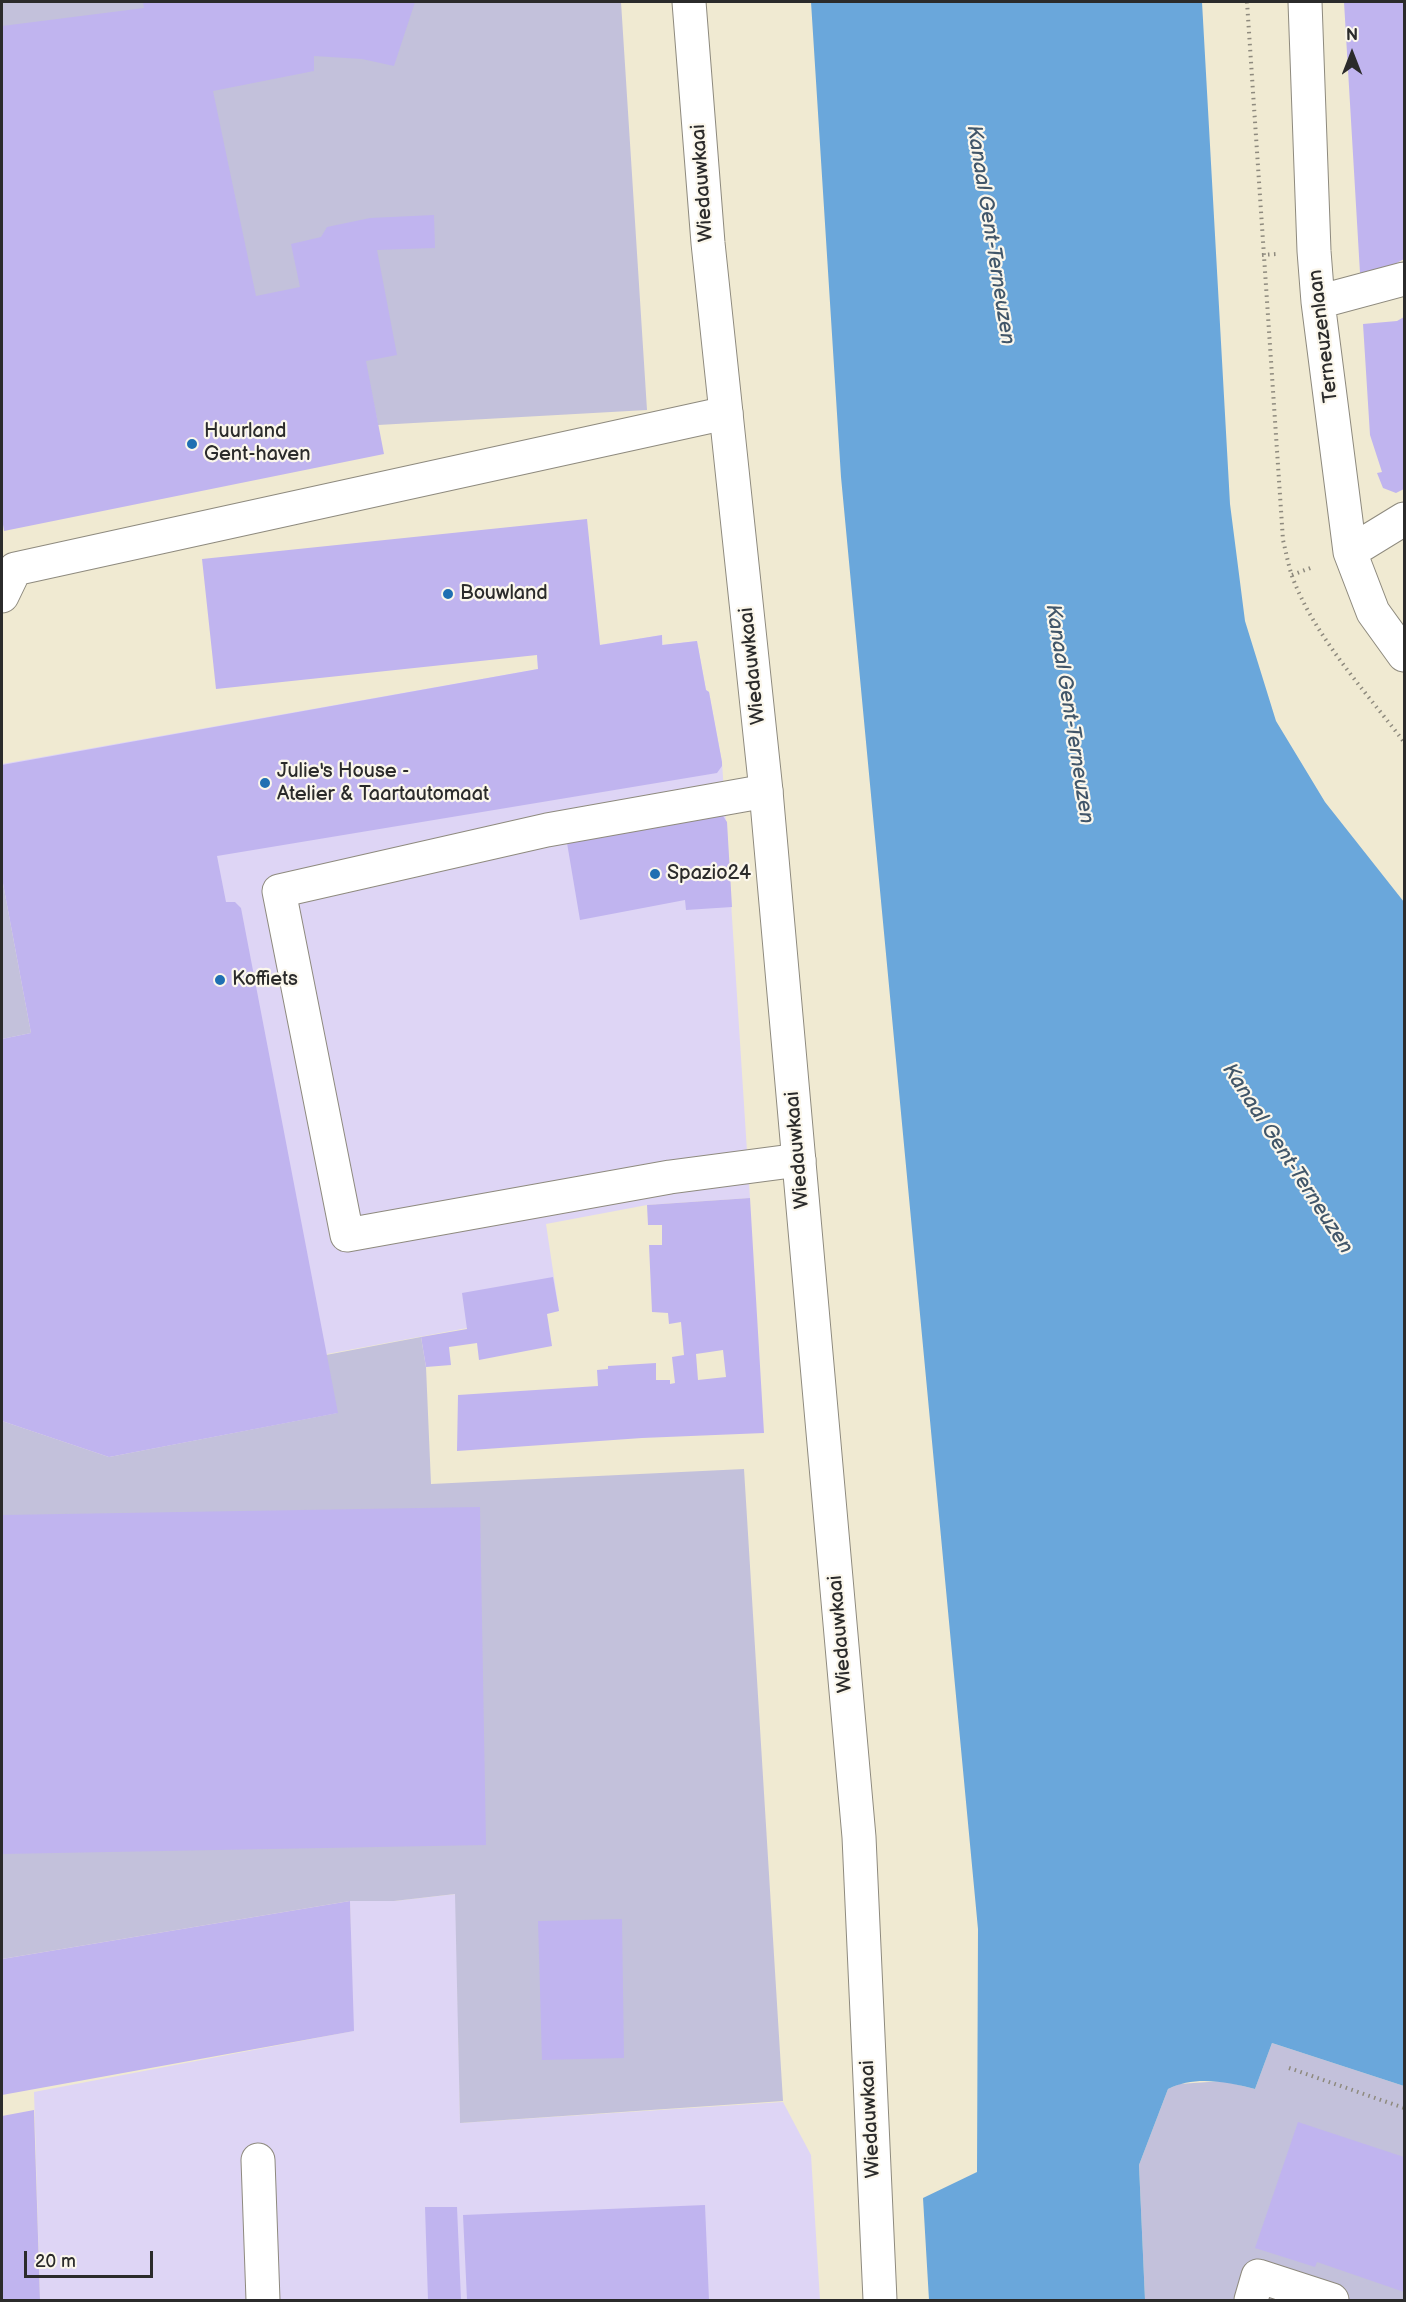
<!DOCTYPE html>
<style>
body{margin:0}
#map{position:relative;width:1406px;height:2302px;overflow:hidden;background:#f0ead2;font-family:"Balsamiq Sans",sans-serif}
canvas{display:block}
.frame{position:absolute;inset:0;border:3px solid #2b2b2b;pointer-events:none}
.north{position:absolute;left:1322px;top:24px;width:60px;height:60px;-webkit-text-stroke:4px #fbf7ec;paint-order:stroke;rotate:0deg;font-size:16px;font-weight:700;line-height:24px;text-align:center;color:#2b2b2b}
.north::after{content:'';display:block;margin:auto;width:21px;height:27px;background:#2b2b2b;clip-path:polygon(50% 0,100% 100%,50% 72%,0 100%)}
.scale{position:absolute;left:24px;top:2251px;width:129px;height:27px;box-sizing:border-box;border:3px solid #2b2b2b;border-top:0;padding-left:8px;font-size:18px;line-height:21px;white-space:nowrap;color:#2b2b2b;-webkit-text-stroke:4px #fbf7ec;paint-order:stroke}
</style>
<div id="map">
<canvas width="1406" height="2302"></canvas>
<div class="frame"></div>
<div class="north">N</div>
<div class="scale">20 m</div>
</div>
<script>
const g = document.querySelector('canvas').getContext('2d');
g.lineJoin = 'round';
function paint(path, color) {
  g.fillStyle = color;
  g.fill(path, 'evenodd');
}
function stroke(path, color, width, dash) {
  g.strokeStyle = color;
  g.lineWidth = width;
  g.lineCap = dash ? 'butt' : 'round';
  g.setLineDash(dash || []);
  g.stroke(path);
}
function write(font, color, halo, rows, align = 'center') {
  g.font = font + ' "Balsamiq Sans",sans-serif';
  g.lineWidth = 4.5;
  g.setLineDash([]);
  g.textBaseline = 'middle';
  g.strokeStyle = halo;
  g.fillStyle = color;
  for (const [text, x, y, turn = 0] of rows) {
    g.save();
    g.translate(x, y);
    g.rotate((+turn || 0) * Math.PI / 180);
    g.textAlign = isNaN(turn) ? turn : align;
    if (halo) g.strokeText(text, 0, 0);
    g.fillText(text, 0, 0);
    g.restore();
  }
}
const built = new Path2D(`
 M 662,635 L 663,645 L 697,641 L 706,690 L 709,692 L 722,762 L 750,1198 L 647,1205 L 546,1224 L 559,1311 L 327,1354 L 338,1413 L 109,1457 L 2,1421 L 2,1039 L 31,1033 L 2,878 L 2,764 L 538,669 L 537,655 Z
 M 456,1894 L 460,2123 L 783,2102 L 811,2155 L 820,2300 L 40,2300 L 34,2092 L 353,2031 L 350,1901 L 394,1901 Z`);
const industrial = new Path2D(`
 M 2,2 L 621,2 L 647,410 L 378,425 L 365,361 L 2,434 Z
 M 2,878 L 31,1033 L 2,1039 Z
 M 421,1337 L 426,1367 L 431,1484 L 744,1469 L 783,2101 L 460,2123 L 455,1894 L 394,1901 L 350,1901 L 2,1959 L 2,1421 L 109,1457 L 337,1413 L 326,1355 Z
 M 1272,2043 L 1404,2086 L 1404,2300 L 1145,2300 L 1139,2165 L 1168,2089 L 1179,2084 L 1223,2081 L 1255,2089 Z`);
const water = new Path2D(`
 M 811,2 L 1202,2 L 1230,504 L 1245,621 L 1276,721 L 1325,802 L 1404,902 L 1404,2086 L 1272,2043 L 1255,2089 C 1228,2082 1195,2075 1168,2089 L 1139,2165 L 1145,2300 L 929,2300 L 923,2198 L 977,2172 L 978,1929 L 841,477 Z`);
const building = new Path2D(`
 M 143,2 L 415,2 L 394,66 L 362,59 L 314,56 L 314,71 L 213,91 L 256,296 L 300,287 L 291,244 L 321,237 L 327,227 L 370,218 L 434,215 L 435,248 L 377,250 L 397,355 L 366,361 L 384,454 L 4,531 L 2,518 L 2,26 L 144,8 Z
 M 1344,2 L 1404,2 L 1404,259 L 1384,270 L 1360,273 Z
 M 1404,317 L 1404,489 L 1396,493 L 1383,488 L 1377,473 L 1382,472 L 1370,435 L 1363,324 L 1397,321 Z
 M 587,519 L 600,645 L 662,635 L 662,645 L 697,641 L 706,690 L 709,692 L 722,762 L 722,766 L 717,773 L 217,856 L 226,902 L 235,902 L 241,908 L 338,1413 L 109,1457 L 2,1421 L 2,1039 L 31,1033 L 2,878 L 2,765 L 538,669 L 537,655 L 216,689 L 202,559 Z
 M 723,816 L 727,822 L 732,907 L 686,910 L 685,900 L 580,920 L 566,837 Z
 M 750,1198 L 764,1433 L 642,1438 L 457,1451 L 458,1395 L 598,1386 L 597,1370 L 608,1369 L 608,1366 L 656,1363 L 656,1380 L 670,1380 L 670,1384 L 675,1383 L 672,1357 L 684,1355 L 681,1322 L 669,1324 L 668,1313 L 652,1312 L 649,1245 L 662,1245 L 662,1225 L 648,1225 L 647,1205 ZM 723,1350 L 726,1377 L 698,1380 L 696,1354 Z
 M 553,1277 L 559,1311 L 547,1314 L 552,1346 L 479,1360 L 477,1343 L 449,1347 L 451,1365 L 426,1367 L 421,1337 L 467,1329 L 462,1293 Z
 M 480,1507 L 486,1845 L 2,1854 L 2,1515 Z
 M 350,1901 L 354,2031 L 2,2095 L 2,1959 Z
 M 622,1919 L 624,2058 L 542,2060 L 538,1921 Z
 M 34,2110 L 40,2300 L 2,2300 L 2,2116 Z
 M 1298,2122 L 1404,2157 L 1404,2292 L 1317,2262 L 1315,2267 L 1255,2248 Z
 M 705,2205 L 709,2300 L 467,2300 L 463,2215 Z
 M 425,2207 L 457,2207 L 461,2300 L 428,2300 Z`);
const path = new Path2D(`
 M 1247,2 L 1283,540 C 1286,552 1288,564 1292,576 C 1314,636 1366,692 1404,742
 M 1262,255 L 1276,254
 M 1292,575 L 1313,567
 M 1289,2068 L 1404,2108`);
const minor = new Path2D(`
 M 1305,2 L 1314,251 L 1318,302 L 1350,552 L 1373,612 L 1404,655
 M 1318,302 L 1404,279
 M 1350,552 L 1404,519
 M 2,596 L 15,569 L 726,413
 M 766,791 L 547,830 L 279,891 L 347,1235 L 670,1177 L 799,1160
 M 258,2160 L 263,2300
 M 1251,2300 L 1258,2276 L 1332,2300`);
const major = new Path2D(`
 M 689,2 L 708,243 L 766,791 L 859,1837 L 880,2300`);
const markers = [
 [192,444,6,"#1f6fb2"],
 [448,594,6,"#1f6fb2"],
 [265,783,6,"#1f6fb2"],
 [655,874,6,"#1f6fb2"],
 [220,980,6,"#1f6fb2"]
];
const streetNames = [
 ["Wiedauwkaai",703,183,-94],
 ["Terneuzenlaan",1324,336,-97],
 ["Wiedauwkaai",753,666,-96],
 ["Wiedauwkaai",798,1150,-95],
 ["Wiedauwkaai",841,1634,-95],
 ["Wiedauwkaai",871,2119,-93]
];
const poiNames = [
 ["Huurland",204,432],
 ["Gent-haven",204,455],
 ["Bouwland",460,594],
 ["Julie's House -",277,772],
 ["Atelier & Taartautomaat",277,795],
 ["Spazio24",667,874],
 ["Koffiets",232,980]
];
const waterNames = [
 ["Kanaal Gent-Terneuzen",990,235,81],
 ["Kanaal Gent-Terneuzen",1069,714,81],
 ["Kanaal Gent-Terneuzen",1287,1159,57]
];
paint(built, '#ded5f5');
paint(industrial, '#c3c1db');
paint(water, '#6aa7db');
paint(building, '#c0b4ef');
stroke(minor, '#8e8a7e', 35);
stroke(major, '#8e8a7e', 35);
stroke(path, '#8e8a7e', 4, [1.5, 4.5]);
stroke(minor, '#fff', 33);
stroke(major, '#fff', 33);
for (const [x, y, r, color] of markers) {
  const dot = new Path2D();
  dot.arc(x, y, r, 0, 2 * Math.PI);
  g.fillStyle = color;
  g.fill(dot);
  stroke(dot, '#fbf7ec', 2);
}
write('20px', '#2b2b2b', '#fbf7ec', streetNames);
write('20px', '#2b2b2b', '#fbf7ec', poiNames, 'left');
write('italic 21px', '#415669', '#fbf7ec', waterNames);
</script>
